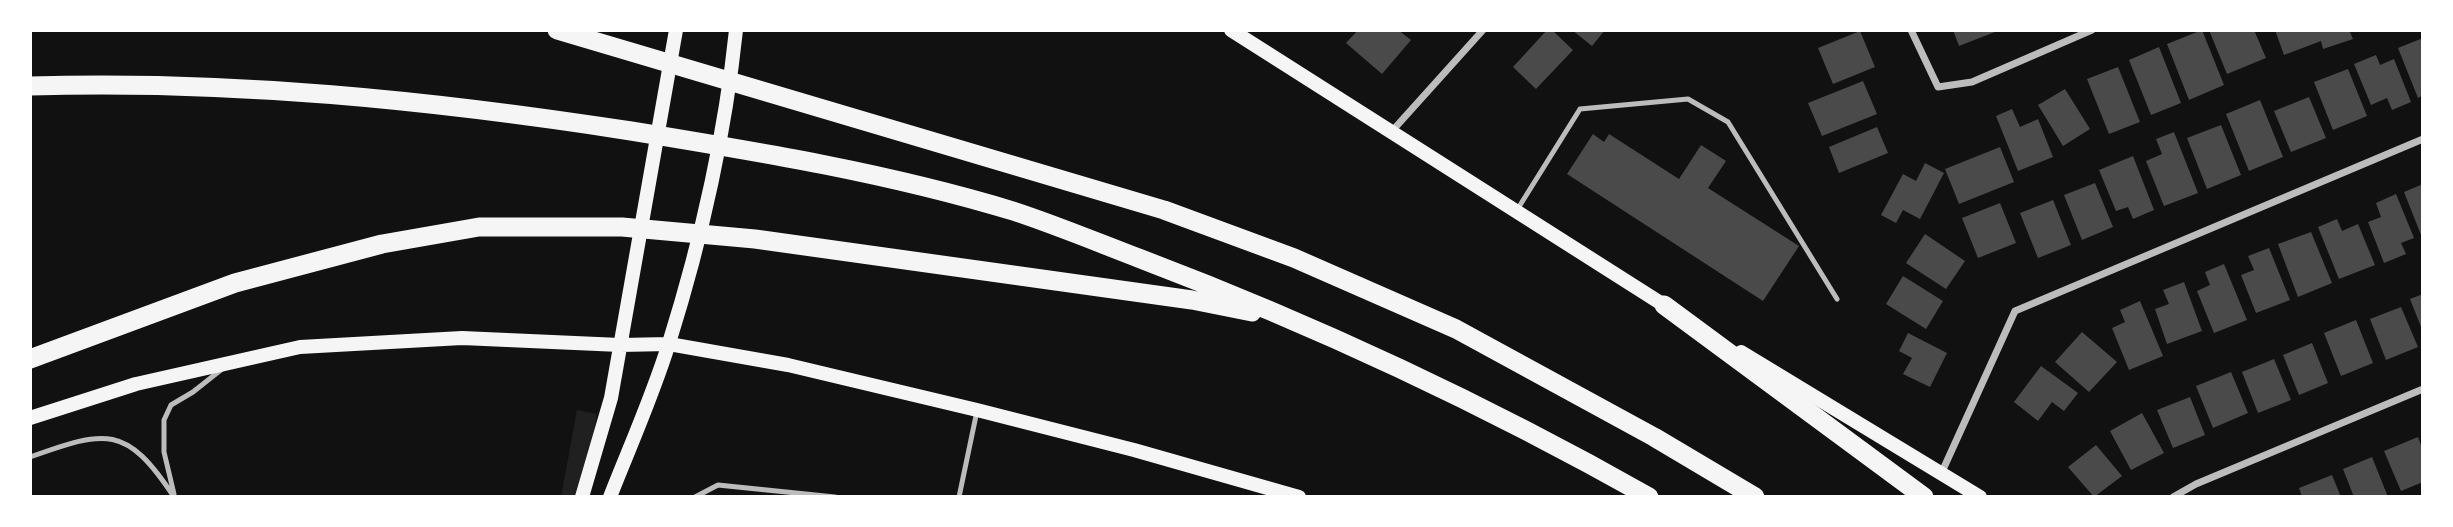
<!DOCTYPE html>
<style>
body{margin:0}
#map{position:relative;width:2453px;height:527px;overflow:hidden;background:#111;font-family:"IBM Plex Sans",sans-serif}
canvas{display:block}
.frame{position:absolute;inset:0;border:32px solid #fff;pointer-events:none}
</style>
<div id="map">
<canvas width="2453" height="527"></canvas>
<div class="frame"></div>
</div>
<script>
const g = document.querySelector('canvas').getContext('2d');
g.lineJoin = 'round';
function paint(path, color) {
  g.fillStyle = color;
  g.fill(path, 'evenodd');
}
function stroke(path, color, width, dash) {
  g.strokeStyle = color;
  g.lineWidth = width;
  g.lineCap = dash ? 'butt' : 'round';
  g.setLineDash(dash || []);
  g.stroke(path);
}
const green = new Path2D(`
 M 577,410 L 597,414 L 583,497 L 561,497 Z`);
const building = new Path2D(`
 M 1358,30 L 1398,30 L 1411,40 L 1382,74 L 1346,43 Z
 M 1547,30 L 1552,30 L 1573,50 L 1536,89 L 1513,67 Z
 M 1572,30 L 1605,30 L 1592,46 Z
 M 1953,30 L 2000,30 L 1959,46 Z
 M 2202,30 L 2224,85 L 2189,100 L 2167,44 Z
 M 2209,30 L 2254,30 L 2266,58 L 2227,74 Z
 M 2275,30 L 2349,30 L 2353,39 L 2323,49 L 2321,41 L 2284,55 Z
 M 1860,31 L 1875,67 L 1833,84 L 1818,48 Z
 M 2423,38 L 2423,95 L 2418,98 L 2398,48 Z
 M 2159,47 L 2181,103 L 2151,115 L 2129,60 Z
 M 2376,55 L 2380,65 L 2394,59 L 2411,102 L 2392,110 L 2387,98 L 2371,105 L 2354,64 Z
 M 2118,67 L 2140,122 L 2109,134 L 2087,79 Z
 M 2348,69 L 2367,116 L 2333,130 L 2314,82 Z
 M 1863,81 L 1877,114 L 1822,136 L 1808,103 Z
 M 2065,89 L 2090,129 L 2063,146 L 2038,105 Z
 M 2309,97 L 2326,138 L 2291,152 L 2274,111 Z
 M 2260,100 L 2283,157 L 2249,171 L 2226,114 Z
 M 2012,109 L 2020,127 L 2038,119 L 2053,157 L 2018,171 L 1996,116 Z
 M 2221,125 L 2241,175 L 2207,189 L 2187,138 Z
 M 1877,127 L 1888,153 L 1839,173 L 1829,147 Z
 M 2174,132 L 2198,193 L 2164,206 L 2146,161 L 2162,154 L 2156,139 Z
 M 1593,134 L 1604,142 L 1609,134 L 1679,179 L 1701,145 L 1726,161 L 1708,188 L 1799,246 L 1763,301 L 1567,174 Z
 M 2000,147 L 2014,182 L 1959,204 L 1945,169 Z
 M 2133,156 L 2154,210 L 2133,219 L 2128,207 L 2116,211 L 2099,170 Z
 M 1925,163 L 1944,173 L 1920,219 L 1903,210 L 1896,223 L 1881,215 L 1903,174 L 1916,181 Z
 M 2095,183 L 2113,227 L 2082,240 L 2064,195 Z
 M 2423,184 L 2423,240 L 2404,192 Z
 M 2396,194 L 2414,238 L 2401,243 L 2406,254 L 2384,263 L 2368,222 L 2381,217 L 2376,203 Z
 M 2053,200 L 2071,245 L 2038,258 L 2020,213 Z
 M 2000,203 L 2016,243 L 1978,258 L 1962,218 Z
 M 2337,219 L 2342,231 L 2358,224 L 2375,265 L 2339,279 L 2318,227 Z
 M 2311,232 L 2332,283 L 2298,297 L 2278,244 Z
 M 1925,234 L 1965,261 L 1946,289 L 1906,263 Z
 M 2269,248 L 2290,300 L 2256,313 L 2241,275 L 2254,270 L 2248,256 Z
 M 2224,264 L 2247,320 L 2214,333 L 2197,291 L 2210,285 L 2205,272 Z
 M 1903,276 L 1943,301 L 1926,329 L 1886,304 Z
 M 2184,282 L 2202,331 L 2167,344 L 2155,309 L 2169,304 L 2163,290 Z
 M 2423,294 L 2423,332 L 2410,299 Z
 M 2140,301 L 2163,356 L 2129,370 L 2112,328 L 2125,322 L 2120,310 Z
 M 2401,307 L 2418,347 L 2386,360 L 2370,319 Z
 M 2356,320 L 2373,363 L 2341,376 L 2324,333 Z
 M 2082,332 L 2117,362 L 2089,392 L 2055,362 Z
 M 1908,333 L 1947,353 L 1930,387 L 1903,374 L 1912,358 L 1899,351 Z
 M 2312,343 L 2328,383 L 2299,395 L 2283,355 Z
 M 2274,359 L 2291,400 L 2258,413 L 2242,372 Z
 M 2041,366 L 2078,393 L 2064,411 L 2052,402 L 2038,421 L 2014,402 Z
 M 2231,372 L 2248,413 L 2213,428 L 2196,386 Z
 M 2190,397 L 2205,435 L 2173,448 L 2157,410 Z
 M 2142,413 L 2164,453 L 2131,470 L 2110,431 Z
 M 2418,437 L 2423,451 L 2423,482 L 2401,491 L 2384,451 Z
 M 2096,445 L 2122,476 L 2094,497 L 2068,467 Z
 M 2372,457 L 2388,497 L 2354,497 L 2343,469 Z
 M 2332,475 L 2341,497 L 2302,497 L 2299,488 Z`);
const service = new Path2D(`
 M 1517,210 L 1580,109 L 1688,99 L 1728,122 L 1837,299
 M 30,457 C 106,430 126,424 174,497
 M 174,494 L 164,452 L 164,420 L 171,405 L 193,392 L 222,369
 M 695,497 L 718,485 L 835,497
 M 959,497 L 977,411`);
const minor = new Path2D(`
 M 1911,30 L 1938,87 L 1972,82 L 2092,30
 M 1393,130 L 1483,30
 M 1941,474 L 2015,311 L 2423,139
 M 2173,497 L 2196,484 L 2423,389`);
const secondary = new Path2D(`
 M 1231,30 L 1670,309
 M 1741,352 L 1980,497
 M 30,418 L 136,384 L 300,347 L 462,338 L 620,345 L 669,344 L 788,365 L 977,410 L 1134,450 L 1299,497
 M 582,497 L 611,398 L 676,30
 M 610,497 C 630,446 653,395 669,343 C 701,241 725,135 736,30`);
const motorway = new Path2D(`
 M 557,30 L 1164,210 L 1294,258 L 1456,329 L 1654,437 L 1755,497
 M 30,86 C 233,80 430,100 631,131 C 760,152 888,173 1013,211 C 1056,225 1099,243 1141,259 C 1315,325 1486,405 1649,497
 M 1664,305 L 1924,497
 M 30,359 L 235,283 L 382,244 L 479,227 L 622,227 L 755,239 L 1192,300 L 1252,312`);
paint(green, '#202020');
paint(building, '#4a4a4a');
stroke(service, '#bcbcbc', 5);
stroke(minor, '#bcbcbc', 7);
stroke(secondary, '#f5f5f5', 14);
stroke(motorway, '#f5f5f5', 19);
</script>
